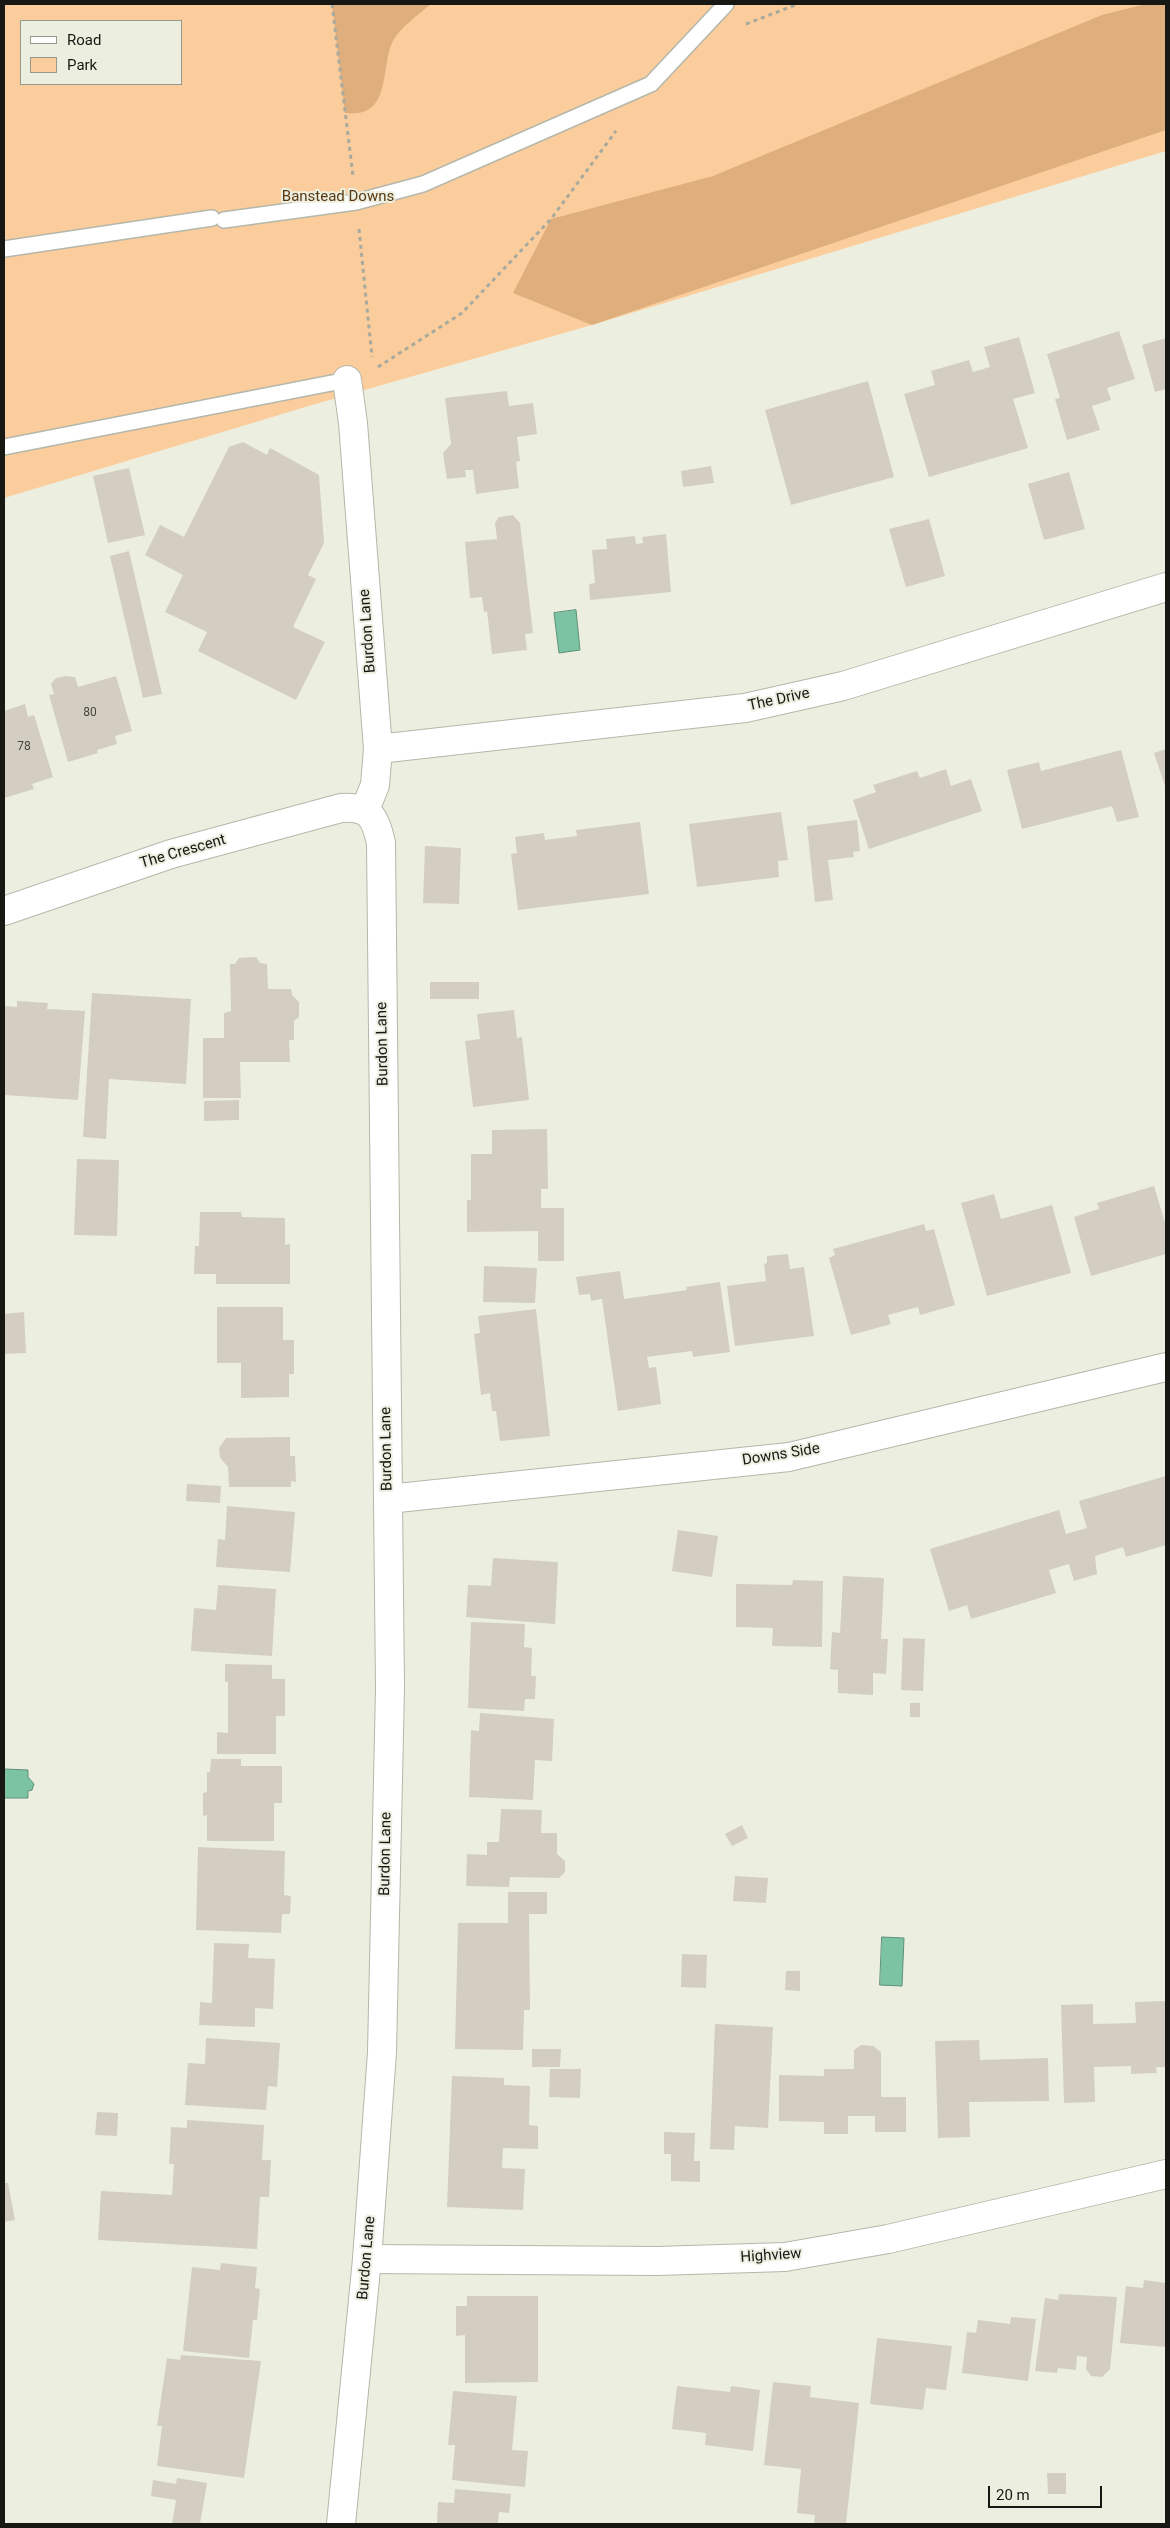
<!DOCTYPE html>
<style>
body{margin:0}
#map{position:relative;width:1170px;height:2528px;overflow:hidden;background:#ecefe0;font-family:Roboto,sans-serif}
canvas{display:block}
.frame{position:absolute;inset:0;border:5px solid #171813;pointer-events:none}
.legend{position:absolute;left:20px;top:20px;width:162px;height:65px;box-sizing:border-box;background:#ecefe0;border:1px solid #97998e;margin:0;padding:6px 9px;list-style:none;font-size:15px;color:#171813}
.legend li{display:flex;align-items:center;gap:10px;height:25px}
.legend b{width:25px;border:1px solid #97998e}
.scale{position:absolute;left:988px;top:2486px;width:114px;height:22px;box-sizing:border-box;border:2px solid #171813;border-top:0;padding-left:6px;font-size:15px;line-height:18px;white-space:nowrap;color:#171813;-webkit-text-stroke:4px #ecefe0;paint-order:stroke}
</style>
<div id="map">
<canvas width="1170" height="2528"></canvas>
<div class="frame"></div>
<ul class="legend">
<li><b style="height:6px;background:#fff"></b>Road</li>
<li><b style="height:14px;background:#fccd9c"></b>Park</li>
</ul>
<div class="scale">20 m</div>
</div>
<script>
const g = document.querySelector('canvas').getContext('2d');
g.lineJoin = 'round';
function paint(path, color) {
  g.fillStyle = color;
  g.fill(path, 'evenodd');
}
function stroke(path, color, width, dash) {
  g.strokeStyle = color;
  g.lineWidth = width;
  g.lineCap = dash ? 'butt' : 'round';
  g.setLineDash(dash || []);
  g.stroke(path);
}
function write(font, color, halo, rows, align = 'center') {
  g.font = font + ' Roboto,sans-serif';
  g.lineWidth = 4;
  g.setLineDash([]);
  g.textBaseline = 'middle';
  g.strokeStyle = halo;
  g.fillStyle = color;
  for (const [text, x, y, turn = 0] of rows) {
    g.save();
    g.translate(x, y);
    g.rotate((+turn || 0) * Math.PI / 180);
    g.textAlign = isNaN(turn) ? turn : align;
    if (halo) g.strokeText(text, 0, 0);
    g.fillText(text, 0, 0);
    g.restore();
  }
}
const green = new Path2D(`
 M 4,4 L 1166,4 L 1166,151 L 592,325 L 312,405 L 4,498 ZM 21,21 L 181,21 L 181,84 L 21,84 Z`);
const forest = new Path2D(`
 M 332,4 L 431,4 C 418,15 403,25 394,39 C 379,65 394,119 345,113 Z
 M 1146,4 L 1166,4 L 1166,130 L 592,325 L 513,293 L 551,219 L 713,176 L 1102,15 Z`);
const water = new Path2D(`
 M 576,610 L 580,650 L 559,653 L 554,613 Z
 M 4,1769 L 28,1770 L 28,1777 L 34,1784 L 32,1790 L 28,1791 L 28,1798 L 4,1798 Z
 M 882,1937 L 904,1938 L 902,1986 L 880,1985 Z`);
const building = new Path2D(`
 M 1119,331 L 1135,379 L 1107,388 L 1111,400 L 1092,406 L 1100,430 L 1067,440 L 1055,399 L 1060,398 L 1047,354 Z
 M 1019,337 L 1035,393 L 1013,399 L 1028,448 L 929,477 L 904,394 L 935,385 L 931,371 L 969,360 L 973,372 L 990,367 L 984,347 Z
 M 1166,338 L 1166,389 L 1155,392 L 1142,345 Z
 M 868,381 L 894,477 L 791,505 L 765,410 Z
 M 507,391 L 509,406 L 533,403 L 537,434 L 517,437 L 520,461 L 516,462 L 519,488 L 476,494 L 473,470 L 465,470 L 466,477 L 447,479 L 443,453 L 451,444 L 445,398 Z
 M 243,442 L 267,455 L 270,448 L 319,475 L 324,543 L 308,575 L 316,579 L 293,627 L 325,642 L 296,700 L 198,651 L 207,632 L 165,612 L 183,575 L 145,555 L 160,525 L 184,537 L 229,447 Z
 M 711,466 L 714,483 L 683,487 L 681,471 Z
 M 129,468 L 145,535 L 108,543 L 93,476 Z
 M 1069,472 L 1085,529 L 1044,540 L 1028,484 Z
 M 513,515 L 520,523 L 533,633 L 525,634 L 527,650 L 492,654 L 487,611 L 484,612 L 482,597 L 470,598 L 465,542 L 497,539 L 495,523 L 499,517 Z
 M 929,519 L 945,576 L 906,587 L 889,529 Z
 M 666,534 L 671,592 L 590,600 L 589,584 L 595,583 L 592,550 L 607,549 L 606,539 L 635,536 L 636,544 L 643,543 L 642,537 Z
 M 129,551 L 162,694 L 143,698 L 110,556 Z
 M 66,676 L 75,677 L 78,687 L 116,676 L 132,731 L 115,736 L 117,744 L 97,750 L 98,753 L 68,762 L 49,695 L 54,694 L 51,684 L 56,678 Z
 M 25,704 L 28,717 L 34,715 L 53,777 L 32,784 L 34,789 L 4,798 L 4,711 Z
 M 1166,749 L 1166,789 L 1154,753 Z
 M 1121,750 L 1139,817 L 1117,822 L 1112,806 L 1022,829 L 1007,770 L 1039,762 L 1041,771 Z
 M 946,769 L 951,786 L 971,779 L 982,811 L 869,849 L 853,800 L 876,792 L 873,785 L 917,771 L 920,778 Z
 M 781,812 L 788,860 L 778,861 L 779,877 L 697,887 L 689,824 Z
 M 857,820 L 860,851 L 853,852 L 854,857 L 828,860 L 833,900 L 815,902 L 807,826 Z
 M 640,822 L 649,894 L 518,910 L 511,854 L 517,853 L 515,837 L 544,833 L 545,840 L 577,836 L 576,830 Z
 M 425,846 L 461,848 L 459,904 L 423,903 Z
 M 256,957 L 260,963 L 267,964 L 268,989 L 291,989 L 292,995 L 299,1002 L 299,1017 L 294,1021 L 294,1040 L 289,1040 L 290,1062 L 240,1062 L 241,1098 L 203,1098 L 203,1038 L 224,1038 L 224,1013 L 231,1011 L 230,964 L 235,964 L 239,958 Z
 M 430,982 L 479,982 L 479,999 L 430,999 Z
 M 92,993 L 191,999 L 186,1084 L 109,1079 L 106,1139 L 83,1137 Z
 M 17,1001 L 48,1003 L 47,1009 L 85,1011 L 78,1100 L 4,1095 L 4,1006 L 17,1007 Z
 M 514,1010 L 517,1038 L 522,1037 L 529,1100 L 473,1107 L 465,1041 L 480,1039 L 477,1014 Z
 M 239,1100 L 239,1120 L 204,1121 L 204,1101 Z
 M 547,1129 L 548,1189 L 541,1189 L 541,1208 L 564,1208 L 564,1261 L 538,1261 L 538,1231 L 467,1232 L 467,1200 L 471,1200 L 471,1154 L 492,1154 L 492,1130 Z
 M 77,1159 L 119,1160 L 117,1236 L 74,1235 Z
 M 1154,1186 L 1166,1226 L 1166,1254 L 1091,1276 L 1074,1217 L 1099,1209 L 1097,1203 Z
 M 994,1194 L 1001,1219 L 1052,1205 L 1071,1273 L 987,1296 L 961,1203 Z
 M 200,1212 L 241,1212 L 242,1217 L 285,1218 L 285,1245 L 290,1244 L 290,1284 L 216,1284 L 216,1274 L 194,1274 L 195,1246 L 199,1246 Z
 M 924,1224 L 926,1231 L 934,1229 L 955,1305 L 920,1315 L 918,1307 L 888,1315 L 891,1324 L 851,1335 L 829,1258 L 835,1255 L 833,1249 Z
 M 788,1254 L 790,1269 L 804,1267 L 814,1336 L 735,1346 L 727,1286 L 766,1281 L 764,1264 L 767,1263 L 767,1256 Z
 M 484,1266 L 537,1268 L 535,1303 L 483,1302 Z
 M 620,1271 L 624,1299 L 687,1290 L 686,1287 L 720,1282 L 730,1352 L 693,1357 L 692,1351 L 647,1357 L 649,1368 L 656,1367 L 661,1404 L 618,1411 L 602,1299 L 591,1301 L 590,1294 L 579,1295 L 576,1277 Z
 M 217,1307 L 283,1307 L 283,1340 L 294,1340 L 294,1374 L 289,1374 L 289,1397 L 241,1398 L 241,1363 L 217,1363 Z
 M 536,1309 L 550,1436 L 500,1441 L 496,1411 L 492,1411 L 490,1393 L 481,1395 L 474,1334 L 480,1333 L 478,1316 Z
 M 24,1312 L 26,1353 L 4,1354 L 4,1314 Z
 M 290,1437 L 290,1456 L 295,1456 L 296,1482 L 291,1481 L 291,1487 L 229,1487 L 228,1467 L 220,1458 L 219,1448 L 226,1438 Z
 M 1166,1476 L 1166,1545 L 1126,1557 L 1123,1547 L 1095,1556 L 1097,1574 L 1074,1581 L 1069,1564 L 1049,1570 L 1056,1593 L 971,1619 L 967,1605 L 949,1611 L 930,1549 L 1059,1510 L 1066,1534 L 1087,1528 L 1079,1501 Z
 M 187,1484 L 221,1486 L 220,1503 L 186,1501 Z
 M 227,1506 L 295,1512 L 290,1572 L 216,1567 L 218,1539 L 225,1540 Z
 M 678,1530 L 718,1536 L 712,1577 L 672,1571 Z
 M 493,1558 L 558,1562 L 555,1624 L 466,1617 L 468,1585 L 491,1586 Z
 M 843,1576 L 884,1578 L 881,1639 L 888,1639 L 886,1674 L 873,1673 L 873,1695 L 838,1693 L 838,1670 L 830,1669 L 832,1632 L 840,1633 Z
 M 793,1580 L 823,1581 L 822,1647 L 772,1646 L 773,1628 L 736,1627 L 736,1584 L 792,1585 Z
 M 218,1585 L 276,1589 L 272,1656 L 191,1651 L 194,1608 L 216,1610 Z
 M 471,1622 L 525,1624 L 524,1647 L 532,1648 L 531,1676 L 536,1676 L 535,1699 L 525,1699 L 524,1711 L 468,1708 Z
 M 903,1638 L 925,1639 L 923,1691 L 901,1690 Z
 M 225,1664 L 272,1665 L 272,1679 L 285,1679 L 285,1716 L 276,1716 L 276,1754 L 217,1754 L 217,1732 L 228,1733 L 228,1682 L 225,1682 Z
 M 910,1703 L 920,1703 L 920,1717 L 910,1717 Z
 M 480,1713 L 554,1719 L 552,1761 L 535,1760 L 533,1800 L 469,1797 L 471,1730 L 479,1731 Z
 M 211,1759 L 241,1759 L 241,1766 L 282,1766 L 282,1803 L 274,1803 L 274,1841 L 207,1841 L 207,1815 L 203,1816 L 203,1793 L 207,1792 L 207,1772 L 210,1772 Z
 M 501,1809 L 542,1810 L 541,1833 L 557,1833 L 557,1854 L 565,1861 L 565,1872 L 559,1878 L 510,1877 L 509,1887 L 466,1886 L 467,1854 L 487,1855 L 487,1842 L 499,1842 Z
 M 742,1825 L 748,1838 L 732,1846 L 725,1834 Z
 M 198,1847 L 285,1851 L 284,1895 L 291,1896 L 290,1914 L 282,1914 L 281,1933 L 196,1930 Z
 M 735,1876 L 768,1878 L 766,1903 L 733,1901 Z
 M 508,1892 L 547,1892 L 547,1914 L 529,1914 L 530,2010 L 524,2010 L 523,2050 L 455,2049 L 458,1923 L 508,1923 Z
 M 214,1943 L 249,1944 L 248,1958 L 275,1959 L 273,2009 L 255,2008 L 255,2027 L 199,2025 L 200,2002 L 212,2003 Z
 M 682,1954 L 707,1955 L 706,1988 L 681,1987 Z
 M 786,1971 L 800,1971 L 800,1991 L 785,1990 Z
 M 1166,2001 L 1166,2067 L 1156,2067 L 1157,2073 L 1131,2074 L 1131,2066 L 1094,2067 L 1095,2102 L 1064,2103 L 1061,2005 L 1093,2004 L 1093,2024 L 1136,2023 L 1135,2002 Z
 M 715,2024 L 773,2027 L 768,2128 L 735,2126 L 734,2150 L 710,2149 Z
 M 206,2038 L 280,2043 L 277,2087 L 268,2086 L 266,2110 L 185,2105 L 188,2063 L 205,2064 Z
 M 979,2040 L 980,2060 L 1048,2058 L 1049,2101 L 969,2102 L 970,2137 L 938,2138 L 935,2041 Z
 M 861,2045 L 873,2046 L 881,2052 L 881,2097 L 906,2097 L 906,2132 L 875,2132 L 875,2116 L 848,2116 L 848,2134 L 824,2134 L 824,2122 L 779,2121 L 779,2075 L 824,2076 L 824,2069 L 854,2069 L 854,2050 Z
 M 532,2049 L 561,2049 L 560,2067 L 532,2067 Z
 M 550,2069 L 581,2069 L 580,2098 L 549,2097 Z
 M 452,2076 L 504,2078 L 504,2085 L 530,2086 L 529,2125 L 538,2126 L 538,2149 L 503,2148 L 502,2168 L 525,2169 L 523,2210 L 447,2207 Z
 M 97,2112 L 118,2113 L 117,2136 L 95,2135 Z
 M 187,2120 L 264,2125 L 262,2160 L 271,2160 L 269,2197 L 260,2197 L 257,2249 L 98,2240 L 101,2191 L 172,2195 L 174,2164 L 169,2164 L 171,2127 L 187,2128 Z
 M 664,2132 L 695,2133 L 694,2161 L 700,2161 L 700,2182 L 671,2181 L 671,2154 L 664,2154 Z
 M 4,2183 L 8,2183 L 15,2220 L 4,2222 Z
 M 221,2263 L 257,2267 L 255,2288 L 260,2289 L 257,2320 L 253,2320 L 249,2358 L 183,2351 L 192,2267 L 220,2270 Z
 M 1144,2280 L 1166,2283 L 1166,2347 L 1120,2343 L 1126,2286 L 1143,2288 Z
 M 1059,2294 L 1117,2297 L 1110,2369 L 1102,2377 L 1091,2376 L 1086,2369 L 1087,2357 L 1077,2356 L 1076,2370 L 1058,2368 L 1057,2373 L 1035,2371 L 1045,2298 L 1058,2300 Z
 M 467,2296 L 538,2296 L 538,2382 L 465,2383 L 465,2335 L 456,2336 L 456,2306 L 467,2306 Z
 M 1011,2317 L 1036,2319 L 1028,2381 L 962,2373 L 967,2332 L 976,2333 L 978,2320 L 1010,2324 Z
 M 877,2338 L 952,2346 L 946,2390 L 926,2388 L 923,2410 L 870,2404 Z
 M 181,2355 L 261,2361 L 244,2478 L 157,2466 L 162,2426 L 157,2426 L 167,2358 L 180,2360 Z
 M 773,2382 L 811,2386 L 810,2397 L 859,2403 L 846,2524 L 814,2524 L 815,2515 L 797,2513 L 801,2469 L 764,2465 Z
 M 677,2386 L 730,2392 L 731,2386 L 760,2390 L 753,2451 L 705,2445 L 706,2433 L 672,2429 Z
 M 453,2391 L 517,2396 L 512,2450 L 528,2451 L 525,2487 L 452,2480 L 455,2445 L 448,2445 Z
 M 1047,2473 L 1066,2473 L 1066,2494 L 1048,2494 Z
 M 177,2478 L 207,2483 L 200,2524 L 172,2524 L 176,2500 L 151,2496 L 153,2480 L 176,2484 Z
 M 455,2489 L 511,2494 L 509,2513 L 499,2512 L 498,2524 L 437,2524 L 438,2502 L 454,2503 Z`);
const path = new Path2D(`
 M 332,4 L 353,176
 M 746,24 L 798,4
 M 359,229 L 372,357
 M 378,367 L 462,313 L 551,219 L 616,131`);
const service = new Path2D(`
 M 224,220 L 356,202 L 423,184 L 651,84 L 726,4
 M 4,249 L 212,218
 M 4,447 L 347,380`);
const minor = new Path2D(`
 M 347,380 L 353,423 L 378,749 L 375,785 L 365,810
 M 378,749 L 745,708 L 843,686 L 1166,587
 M 388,1499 L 789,1457 L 1166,1367
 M 367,2259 L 657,2261 L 785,2257 L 888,2239 L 1166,2174`);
const tertiary = new Path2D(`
 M 4,911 L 171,854 L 341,808 C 370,806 375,817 381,843 L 390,1688 L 382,2052 L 367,2259 L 341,2524`);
const numberNames = [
 ["80",90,713],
 ["78",24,747]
];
const parkNames = [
 ["Banstead Downs",338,197]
];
const streetNames = [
 ["Burdon Lane",368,631,-94],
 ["The Drive",779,700,-12],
 ["The Crescent",183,852,-16],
 ["Burdon Lane",383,1044,-91],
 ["Burdon Lane",387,1449,-91],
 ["Downs Side",781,1455,-9],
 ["Burdon Lane",386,1854,-89],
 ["Highview",771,2256,-4],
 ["Burdon Lane",367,2258,-85]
];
paint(green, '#fccd9c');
paint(forest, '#deaf7d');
paint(water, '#7cc3a3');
stroke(water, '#5e9078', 1);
paint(building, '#d3cec1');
stroke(service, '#b5b7aa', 18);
stroke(minor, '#b5b7aa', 30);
stroke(tertiary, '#b5b7aa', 30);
stroke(path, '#a7aa9e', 3, [4, 4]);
stroke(service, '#fff', 15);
stroke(minor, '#fff', 28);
stroke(tertiary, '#fff', 28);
write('12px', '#46463e', null, numberNames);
write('15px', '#593912', '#ecefe0', parkNames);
write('15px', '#171813', '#ecefe0', streetNames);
</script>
